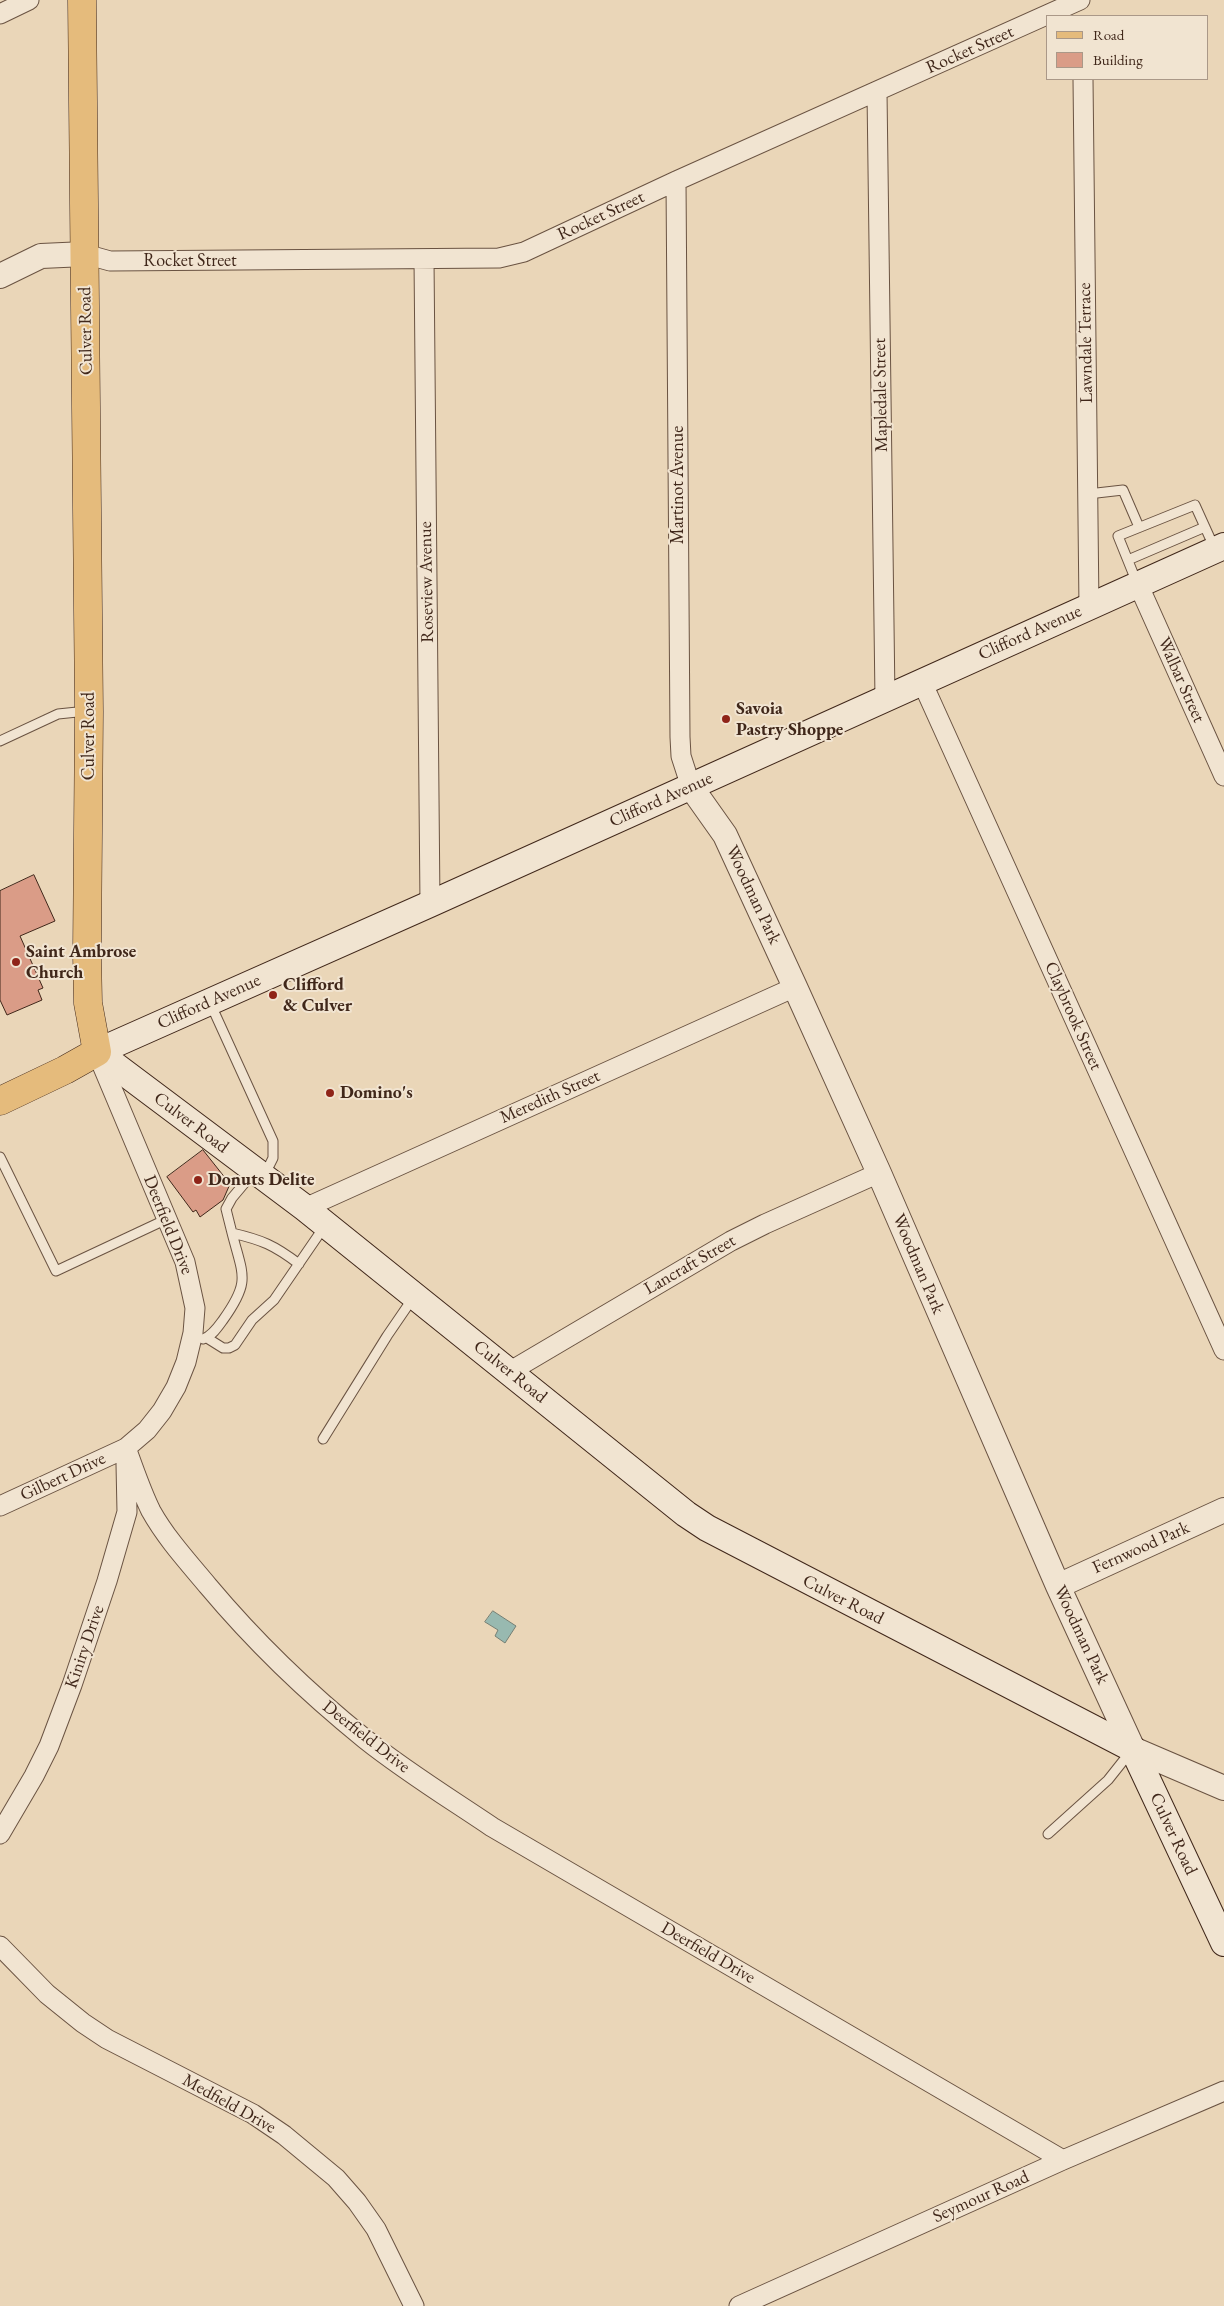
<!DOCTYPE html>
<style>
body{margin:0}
#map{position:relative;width:1224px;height:2306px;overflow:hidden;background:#ead6b8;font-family:"EB Garamond",serif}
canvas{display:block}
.legend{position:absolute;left:1046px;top:15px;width:162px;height:65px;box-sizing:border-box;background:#f1e4d1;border:1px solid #aa9888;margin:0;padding:6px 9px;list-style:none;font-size:15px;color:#40271a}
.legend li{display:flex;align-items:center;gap:10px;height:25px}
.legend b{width:25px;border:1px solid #aa9888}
</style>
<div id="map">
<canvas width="1224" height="2306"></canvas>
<ul class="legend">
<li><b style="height:6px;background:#e5bb7c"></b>Road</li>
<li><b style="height:14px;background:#da9c87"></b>Building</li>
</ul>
</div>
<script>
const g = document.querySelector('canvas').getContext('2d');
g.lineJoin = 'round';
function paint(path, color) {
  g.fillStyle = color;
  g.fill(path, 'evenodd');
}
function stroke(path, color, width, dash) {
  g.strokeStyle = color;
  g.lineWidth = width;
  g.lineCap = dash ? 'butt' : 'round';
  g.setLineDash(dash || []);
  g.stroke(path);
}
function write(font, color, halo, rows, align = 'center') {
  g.font = font + ' "EB Garamond",serif';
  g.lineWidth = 4;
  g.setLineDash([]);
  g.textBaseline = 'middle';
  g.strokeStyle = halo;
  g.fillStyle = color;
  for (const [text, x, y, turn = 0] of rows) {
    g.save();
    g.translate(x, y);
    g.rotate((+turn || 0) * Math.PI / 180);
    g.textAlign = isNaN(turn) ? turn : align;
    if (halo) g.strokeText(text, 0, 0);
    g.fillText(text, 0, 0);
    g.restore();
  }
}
const water = new Path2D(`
 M 493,1611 L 516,1626 L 505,1643 L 495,1636 L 498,1630 L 485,1622 Z`);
const building = new Path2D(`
 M 34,875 L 55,921 L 20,936 L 43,988 L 38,990 L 42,1000 L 7,1015 L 0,1000 L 0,891 Z
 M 203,1150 L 230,1184 L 223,1200 L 200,1217 L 196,1210 L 193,1212 L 167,1177 Z`);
const service = new Path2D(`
 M 1088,494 L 1123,490 L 1139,527
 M 1128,560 L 1205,527
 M 1137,583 L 1118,536 L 1195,505 L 1214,547
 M 0,741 L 58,714 L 87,711
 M 211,1005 L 273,1141 L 273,1158 L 264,1176
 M 0,1157 L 56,1271 L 167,1219
 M 253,1173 L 232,1198 L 226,1209 L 232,1233 C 262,1240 274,1245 299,1264
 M 207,1338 L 223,1348 L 229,1348 L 235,1345 L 252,1320 L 274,1300 L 324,1227
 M 203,1339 C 212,1336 218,1327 223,1320 C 251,1281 243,1276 232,1233
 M 323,1439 L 387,1336 L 413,1298
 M 1048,1834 L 1108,1780 L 1131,1751`);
const minor = new Path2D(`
 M 0,14 L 29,0
 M 1083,79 L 1089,607
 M 877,92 L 885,699
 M 676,181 L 680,737 L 681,756 L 691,787
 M 85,254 L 110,261 L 499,258 L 524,252 L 676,181 L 1080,0
 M 424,259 L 430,904
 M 1138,584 L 1224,776
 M 922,682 L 1224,1350
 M 305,1208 L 795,987
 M 509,1372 L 731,1241 L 765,1224 L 879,1173
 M 126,1448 C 134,1469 141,1491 151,1511 C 166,1538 188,1562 208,1586 C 255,1642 308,1693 365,1739 C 405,1771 449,1798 492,1827 L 1063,2160
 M 0,1506 L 126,1448 L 147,1430 L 162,1411 L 176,1387 L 186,1362 L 193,1333 L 195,1308 L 185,1262 L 97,1053
 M 0,1834 L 34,1776 L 49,1746 L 72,1685 L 107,1581 L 127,1512 L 126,1464
 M 0,1946 L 47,1994 L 83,2023 L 107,2039 L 253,2114 L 284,2135 L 336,2178 L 357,2202 L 376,2229 L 414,2306
 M 739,2306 L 1063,2160 L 1224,2091`);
const tertiary = new Path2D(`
 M 0,276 L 41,256 L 85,254
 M 691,787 L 725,835 L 795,987 L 879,1173 L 1058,1586 L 1133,1749 L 1224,1788
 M 1058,1586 L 1224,1510`);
const secondary = new Path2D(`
 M 1224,546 L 430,904 L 97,1052 L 305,1208 L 686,1514 L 707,1528 L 1133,1749 L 1224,1943`);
const primary = new Path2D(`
 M 0,1101 L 65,1070 L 97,1052 L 88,1003 L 87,954 L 89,711 L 82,0`);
const markers = [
 [726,719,5,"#8f2418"],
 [16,962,5,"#8f2418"],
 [273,995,5,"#8f2418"],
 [330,1093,5,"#8f2418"],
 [198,1180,5,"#8f2418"]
];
const streetNames = [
 ["Rocket Street",970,50,-24],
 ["Rocket Street",601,216,-25],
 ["Rocket Street",190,261],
 ["Culver Road",86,331,-91],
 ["Lawndale Terrace",1086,343,-91],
 ["Mapledale Street",881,395,-91],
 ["Martinot Avenue",678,485,-90],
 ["Roseview Avenue",427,582,-91],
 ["Clifford Avenue",1030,633,-24],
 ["Walbar Street",1181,680,66],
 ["Culver Road",89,736,-90],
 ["Clifford Avenue",661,800,-24],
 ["Woodman Park",753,895,65],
 ["Clifford Avenue",209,1002,-24],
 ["Claybrook Street",1073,1016,66],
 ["Meredith Street",550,1097,-24],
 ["Culver Road",191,1123,37],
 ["Deerfield Drive",168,1225,68],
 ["Woodman Park",918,1264,67],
 ["Lancraft Street",690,1265,-30],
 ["Culver Road",510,1372,39],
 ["Gilbert Drive",63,1477,-25],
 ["Fernwood Park",1141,1548,-24],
 ["Culver Road",843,1600,27],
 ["Woodman Park",1081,1635,65],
 ["Kiniry Drive",85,1647,-71],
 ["Deerfield Drive",366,1737,38],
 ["Culver Road",1173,1834,65],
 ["Deerfield Drive",708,1953,30],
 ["Medfield Drive",229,2104,29],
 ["Seymour Road",981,2197,-24]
];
const poiNames = [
 ["Savoia",736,709],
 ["Pastry Shoppe",736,730],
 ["Saint Ambrose",26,952],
 ["Church",26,973],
 ["Clifford",283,985],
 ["& Culver",283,1006],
 ["Domino's",340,1093],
 ["Donuts Delite",208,1180]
];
paint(water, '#98b9b0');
stroke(water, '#757f74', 1);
paint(building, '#da9c87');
stroke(building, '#40271a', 1);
stroke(service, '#6a5342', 11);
stroke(minor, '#6a5342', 21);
stroke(tertiary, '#6a5342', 26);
stroke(secondary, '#40271a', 28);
stroke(primary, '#40271a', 29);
stroke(service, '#f1e4d1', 9);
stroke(minor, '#f1e4d1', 19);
stroke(tertiary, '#f1e4d1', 24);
stroke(secondary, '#f1e4d1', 26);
stroke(primary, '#e5bb7c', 28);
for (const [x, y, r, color] of markers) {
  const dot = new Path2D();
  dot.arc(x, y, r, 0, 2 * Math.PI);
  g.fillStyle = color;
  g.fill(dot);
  stroke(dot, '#f1e4d1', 2);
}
write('18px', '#40271a', '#f1e4d1', streetNames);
write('bold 18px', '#40271a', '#f1e4d1', poiNames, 'left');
</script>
